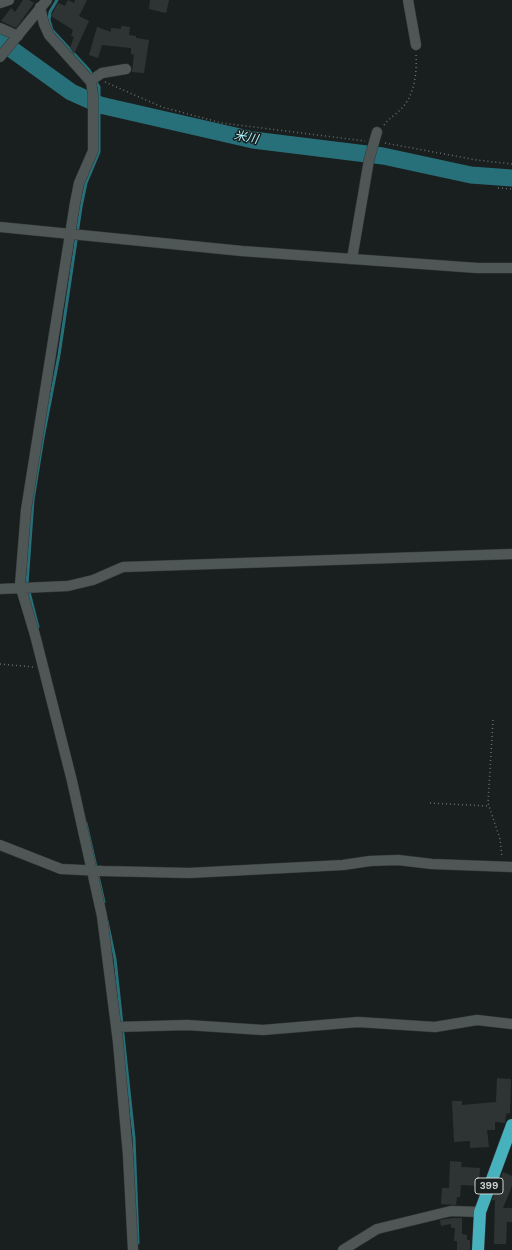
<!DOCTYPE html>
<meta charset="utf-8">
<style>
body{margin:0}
canvas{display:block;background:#191f1f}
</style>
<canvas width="512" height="1250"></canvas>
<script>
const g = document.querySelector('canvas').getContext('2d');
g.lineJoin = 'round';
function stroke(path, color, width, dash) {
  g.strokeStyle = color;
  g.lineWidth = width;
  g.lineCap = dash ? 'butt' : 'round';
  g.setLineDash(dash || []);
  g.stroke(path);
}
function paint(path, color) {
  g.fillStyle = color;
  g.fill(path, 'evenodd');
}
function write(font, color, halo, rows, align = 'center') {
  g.font = font + ' "DM Sans","Noto Sans JP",sans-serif';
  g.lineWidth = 3;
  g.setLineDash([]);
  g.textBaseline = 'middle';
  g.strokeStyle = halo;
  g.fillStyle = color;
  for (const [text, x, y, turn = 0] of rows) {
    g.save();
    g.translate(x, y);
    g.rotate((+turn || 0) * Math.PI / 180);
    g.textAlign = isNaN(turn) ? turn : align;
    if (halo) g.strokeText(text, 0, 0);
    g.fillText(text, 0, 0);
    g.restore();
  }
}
const stream = new Path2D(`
 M 38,627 L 27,584 L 33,500 L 43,438 L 59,355 L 81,207 L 86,183 L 99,152 L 99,87 L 89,70 L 52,30 L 49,20 L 50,12 L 57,0
 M 86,823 L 104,902
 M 107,921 L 115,959 L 134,1138 L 138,1243`);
const river = new Path2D(`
 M 0,41 L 71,92 L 100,105 L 253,140 L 383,156 L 471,175 L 512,178`);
const building = new Path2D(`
 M 23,0 L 29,0 L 34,3 L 16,28 L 1,21 L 11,8 L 15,12 Z
 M 68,0 L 74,3 L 75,0 L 87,0 L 79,16 L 89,21 L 74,54 L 70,48 L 74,37 L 71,36 L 73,30 L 51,16 L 58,3 L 65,6 Z
 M 150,0 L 169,0 L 166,13 L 149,9 Z
 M 121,26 L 130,27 L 129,35 L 136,36 L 136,38 L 149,40 L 144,73 L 132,72 L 134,55 L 131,54 L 131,48 L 102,45 L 98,58 L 89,55 L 97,27 L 111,32 L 111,28 L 121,29 Z
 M 497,1078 L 511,1079 L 510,1113 L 506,1114 L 505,1123 L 495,1122 L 495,1130 L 487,1130 L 489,1147 L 470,1148 L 470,1141 L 454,1142 L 452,1101 L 462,1101 L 462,1105 L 496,1102 Z
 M 450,1161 L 462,1162 L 461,1167 L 480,1168 L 479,1186 L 461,1185 L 460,1197 L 457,1197 L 456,1205 L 441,1204 L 442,1188 L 449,1188 Z
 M 503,1172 L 512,1176 L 512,1186 L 503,1208 L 512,1208 L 512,1222 L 507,1222 L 506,1244 L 494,1244 L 495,1200 L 492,1200 Z
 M 452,1218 L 462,1218 L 462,1234 L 467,1235 L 467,1240 L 470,1240 L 470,1250 L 457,1250 L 457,1241 L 454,1241 L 455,1228 L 451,1228 L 451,1224 L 441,1226 L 440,1220 Z`);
const path = new Path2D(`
 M 105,82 L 162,107 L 222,123 L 365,141
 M 384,125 C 389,118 397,114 402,108 C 415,94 417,72 416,54
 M 385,143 L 477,160 L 512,164
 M 498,188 L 512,189
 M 0,664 L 34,667
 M 493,720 L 488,803 L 500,839 L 502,857
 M 430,803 L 488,806`);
const street = new Path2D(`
 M 408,0 L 416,45
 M 0,3 L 9,0
 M 40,7 L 44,24 L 49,35 L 91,82 L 93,94 L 93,151 L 79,183 L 75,203 L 26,510 L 20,585 L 35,635 L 72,781 L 102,916 L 118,1042 L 128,1155 L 133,1250
 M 0,28 L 18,36
 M 0,57 L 47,0
 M 90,81 L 102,73 L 126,69
 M 352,259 L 369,160 L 377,132
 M 0,589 L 68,586 L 93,580 L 123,567 L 512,554
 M 0,845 L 61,869 L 103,871 L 189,873 L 343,865 L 370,861 L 398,860 L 432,864 L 512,867
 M 117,1027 L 187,1025 L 263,1030 L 358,1022 L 435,1027 L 477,1020 L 512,1024
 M 343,1250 L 377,1229 L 451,1211 L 480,1212`);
const secondary = new Path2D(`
 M 0,227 L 242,251 L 477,268 L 512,268`);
const highway = new Path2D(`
 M 478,1250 L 480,1212 L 512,1125`);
const shields = [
 [489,1186,28]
];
const shieldNames = [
 ["399",489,1186]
];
const waterNames = [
 ["米川",246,138,11]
];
stroke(stream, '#287079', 3);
stroke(river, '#287079', 17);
paint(building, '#2e3434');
stroke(street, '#353939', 11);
stroke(secondary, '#353939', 11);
stroke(highway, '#353939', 13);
stroke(path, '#676c6c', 1.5, [1, 3]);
stroke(street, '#4f5656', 10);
stroke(secondary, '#4f5656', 10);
stroke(highway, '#47b1bd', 12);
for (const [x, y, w] of shields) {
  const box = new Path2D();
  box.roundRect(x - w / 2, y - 8, w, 16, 3);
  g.fillStyle = '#191f1f';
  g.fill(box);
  stroke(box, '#ced2d2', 1);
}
write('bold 10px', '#ced2d2', null, shieldNames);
write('italic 12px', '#abf2fb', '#191f1f', waterNames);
</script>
